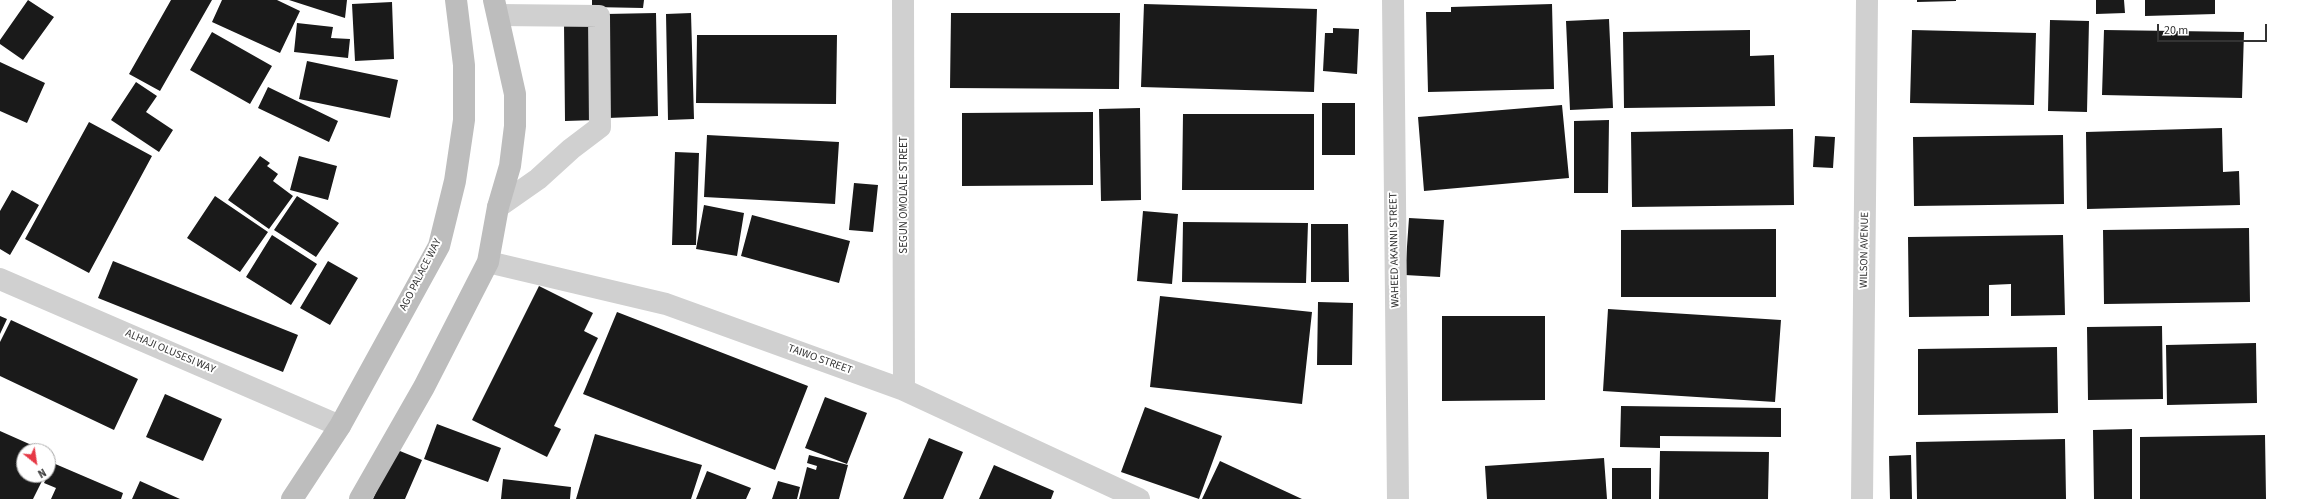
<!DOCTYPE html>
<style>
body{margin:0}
#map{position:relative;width:2303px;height:499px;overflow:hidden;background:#fff;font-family:"Source Sans 3",sans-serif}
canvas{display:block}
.north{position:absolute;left:16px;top:443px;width:40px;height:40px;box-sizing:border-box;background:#fff;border:1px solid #adadad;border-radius:50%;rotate:150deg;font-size:11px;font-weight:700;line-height:16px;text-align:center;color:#333}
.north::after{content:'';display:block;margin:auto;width:14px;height:18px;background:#e63946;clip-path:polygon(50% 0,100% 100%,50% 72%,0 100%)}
.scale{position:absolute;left:2157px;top:24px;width:110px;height:18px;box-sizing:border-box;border:2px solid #333;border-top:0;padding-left:5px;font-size:12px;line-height:14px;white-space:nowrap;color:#333;-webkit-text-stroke:3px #fff;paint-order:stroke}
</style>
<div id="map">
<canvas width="2303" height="499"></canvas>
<div class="north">N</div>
<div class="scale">20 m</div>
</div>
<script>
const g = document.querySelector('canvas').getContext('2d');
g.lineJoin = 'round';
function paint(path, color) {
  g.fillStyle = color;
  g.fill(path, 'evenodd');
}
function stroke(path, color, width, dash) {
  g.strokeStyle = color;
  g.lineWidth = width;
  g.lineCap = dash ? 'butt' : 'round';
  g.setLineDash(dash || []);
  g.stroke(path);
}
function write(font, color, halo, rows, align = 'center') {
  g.font = font + ' "Source Sans 3",sans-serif';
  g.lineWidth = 4;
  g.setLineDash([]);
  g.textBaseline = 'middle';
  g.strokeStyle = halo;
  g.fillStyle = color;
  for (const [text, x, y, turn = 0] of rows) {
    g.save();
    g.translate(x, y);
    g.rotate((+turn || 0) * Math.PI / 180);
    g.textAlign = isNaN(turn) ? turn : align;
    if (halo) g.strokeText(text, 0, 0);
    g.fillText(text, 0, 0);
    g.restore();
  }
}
const building = new Path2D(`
 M 28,0 L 54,17 L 23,60 L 0,44 L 0,40 Z
 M 171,0 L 212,0 L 160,91 L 129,74 Z
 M 222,0 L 277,0 L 300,11 L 280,53 L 212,22 Z
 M 289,0 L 347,0 L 345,18 Z
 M 592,0 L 644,0 L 643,8 L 592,7 Z
 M 1917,0 L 1956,0 L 1956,1 L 1917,2 Z
 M 2096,0 L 2124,0 L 2125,13 L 2096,14 Z
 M 2145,0 L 2215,0 L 2215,14 L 2145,16 Z
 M 392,2 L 394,59 L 355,61 L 352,4 Z
 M 1144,4 L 1317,9 L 1314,92 L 1141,87 Z
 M 1552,4 L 1554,89 L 1428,92 L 1426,12 L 1451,12 L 1451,7 Z
 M 656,13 L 658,116 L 608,118 L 606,14 Z
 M 691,13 L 694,119 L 668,120 L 666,14 Z
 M 951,13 L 1120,13 L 1119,89 L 950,88 Z
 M 1609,19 L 1613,108 L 1570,110 L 1566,21 Z
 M 2050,20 L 2089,21 L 2087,112 L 2048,111 Z
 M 297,23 L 333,27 L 331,38 L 350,39 L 348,58 L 294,52 Z
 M 564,23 L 595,23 L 596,120 L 565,121 Z
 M 1333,28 L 1359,29 L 1357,74 L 1323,71 L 1325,33 L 1333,33 Z
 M 1750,30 L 1750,56 L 1774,55 L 1775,106 L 1624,108 L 1623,32 Z
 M 1912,30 L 2036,33 L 2034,105 L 1910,103 Z
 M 2104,30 L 2244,32 L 2242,98 L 2102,95 Z
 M 212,32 L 272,66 L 250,104 L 190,70 Z
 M 697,35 L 837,35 L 836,104 L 696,103 Z
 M 307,61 L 398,80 L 390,118 L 299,99 Z
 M 0,62 L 45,83 L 27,123 L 0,111 Z
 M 136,82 L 157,96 L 146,112 L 173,130 L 159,152 L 111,120 Z
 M 268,87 L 338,121 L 329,142 L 258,108 Z
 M 1322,103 L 1355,103 L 1355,155 L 1322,155 Z
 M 1562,105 L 1569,178 L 1424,191 L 1418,117 Z
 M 1140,108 L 1141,200 L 1101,201 L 1099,109 Z
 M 1093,112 L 1093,185 L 962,186 L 962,113 Z
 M 1183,114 L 1314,114 L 1314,190 L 1182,190 Z
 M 1609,120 L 1608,193 L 1574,193 L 1574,121 Z
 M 89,122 L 152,156 L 89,273 L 25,239 Z
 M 2222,128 L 2223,172 L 2239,171 L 2240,205 L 2087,209 L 2086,132 Z
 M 1793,129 L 1794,205 L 1632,207 L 1631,132 Z
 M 707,135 L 839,142 L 835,204 L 704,197 Z
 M 2063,135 L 2064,204 L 1914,206 L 1913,137 Z
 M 1815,136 L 1835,137 L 1833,168 L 1813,167 Z
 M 675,152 L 699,153 L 696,245 L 672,245 Z
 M 260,156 L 270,163 L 267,166 L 278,174 L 273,181 L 293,196 L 269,229 L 228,200 Z
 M 299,156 L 337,166 L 328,200 L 290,190 Z
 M 854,183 L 878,185 L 873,232 L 849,230 Z
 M 12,190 L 39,205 L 10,255 L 0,249 L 0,211 Z
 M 215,196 L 268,232 L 240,272 L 187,238 Z
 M 297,196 L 339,223 L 316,257 L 274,230 Z
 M 704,205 L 744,213 L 737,256 L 696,249 Z
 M 1143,211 L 1178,214 L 1172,284 L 1137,281 Z
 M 752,215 L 850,241 L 839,283 L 741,256 Z
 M 1409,218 L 1444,220 L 1440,277 L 1405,275 Z
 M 1183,222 L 1308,223 L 1306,283 L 1182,282 Z
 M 1311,224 L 1348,224 L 1349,282 L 1311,282 Z
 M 2249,228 L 2250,302 L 2104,304 L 2103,230 Z
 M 1776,229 L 1776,297 L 1621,297 L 1621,230 Z
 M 272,235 L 317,264 L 291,305 L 246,277 Z
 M 2063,235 L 2065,315 L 2011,316 L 2011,284 L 1989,285 L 1989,316 L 1909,317 L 1908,237 Z
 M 113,261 L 298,335 L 283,372 L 98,298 Z
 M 328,261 L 358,278 L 330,325 L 300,308 Z
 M 539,286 L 593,313 L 584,331 L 598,338 L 554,426 L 561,429 L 547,457 L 472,420 Z
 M 1160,296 L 1312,312 L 1302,404 L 1150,387 Z
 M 1318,302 L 1353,303 L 1352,365 L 1317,365 Z
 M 1608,309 L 1781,320 L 1775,402 L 1603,391 Z
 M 617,312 L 808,386 L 775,470 L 583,394 Z
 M 0,316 L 7,319 L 0,334 Z
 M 1442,316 L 1545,316 L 1545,400 L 1442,401 Z
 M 11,320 L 138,379 L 114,430 L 0,376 L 0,342 Z
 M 2162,326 L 2163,399 L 2088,400 L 2087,327 Z
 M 2256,343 L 2257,403 L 2167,405 L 2166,345 Z
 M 2057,347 L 2058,413 L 1918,415 L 1918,349 Z
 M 165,394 L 222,419 L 203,461 L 146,437 Z
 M 825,397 L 867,413 L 847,464 L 805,448 Z
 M 1621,406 L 1781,408 L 1781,437 L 1660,436 L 1660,448 L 1620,447 Z
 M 1145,407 L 1222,436 L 1199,499 L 1121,472 Z
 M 437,424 L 501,448 L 488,482 L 424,459 Z
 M 2132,429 L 2132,499 L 2094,499 L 2093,430 Z
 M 0,431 L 45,451 L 24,451 L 24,475 L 45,475 L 33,499 L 0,499 Z
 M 595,434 L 702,465 L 691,499 L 576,499 Z
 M 2265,435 L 2266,499 L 2140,499 L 2140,437 Z
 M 929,438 L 963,452 L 943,499 L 903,499 Z
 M 2065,439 L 2066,499 L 1917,499 L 1916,442 Z
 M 395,449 L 422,460 L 405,499 L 373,499 Z
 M 1660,451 L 1769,452 L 1768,499 L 1659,499 Z
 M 48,453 L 54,455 L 48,468 Z
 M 809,455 L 848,465 L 839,499 L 799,499 L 807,467 L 816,470 L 817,466 L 807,463 Z
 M 1911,455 L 1912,499 L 1890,499 L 1889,456 Z
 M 1604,458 L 1607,499 L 1487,499 L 1485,466 Z
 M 1220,461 L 1302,499 L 1202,499 Z
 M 53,463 L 123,493 L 121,499 L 51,499 L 56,488 L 44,483 Z
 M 994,465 L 1054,491 L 1051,499 L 979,499 Z
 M 1612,468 L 1651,468 L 1651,499 L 1612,499 Z
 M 707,471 L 751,488 L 746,499 L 696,499 Z
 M 503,479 L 571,487 L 570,499 L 501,499 Z
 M 140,481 L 180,499 L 132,499 Z
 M 778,481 L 800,487 L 797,499 L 772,499 Z`);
const lane = new Path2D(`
 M 498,207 L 538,179 L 571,149 L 600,127 L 599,16 L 498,15`);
const street = new Path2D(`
 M 903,0 L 904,390
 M 1393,0 L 1398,499
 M 488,262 L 666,304 L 904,390 L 1139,499
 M 0,279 L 340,426
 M 1862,499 L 1867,0`);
const secondary = new Path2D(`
 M 292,499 L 340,426 L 439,246 L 455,181 L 464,120 L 464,65 L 456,0
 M 360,499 L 424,387 L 488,262 L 498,207 L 510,166 L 515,126 L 515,94 L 494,0`);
const streetNames = [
 ["SEGUN OMOLALE STREET",905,195,-90],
 ["WAHEED AKANNI STREET",1395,250,-91],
 ["WILSON AVENUE",1865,250,-89],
 ["AGO PALACE WAY",421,275,-63],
 ["ALHAJI OLUSESI WAY",170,352,23],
 ["TAIWO STREET",820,360,20]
];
paint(building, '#1a1a1a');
stroke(lane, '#d0d0d0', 22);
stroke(street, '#d0d0d0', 22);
stroke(secondary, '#bdbdbd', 22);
write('11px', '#333', '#fff', streetNames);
</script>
